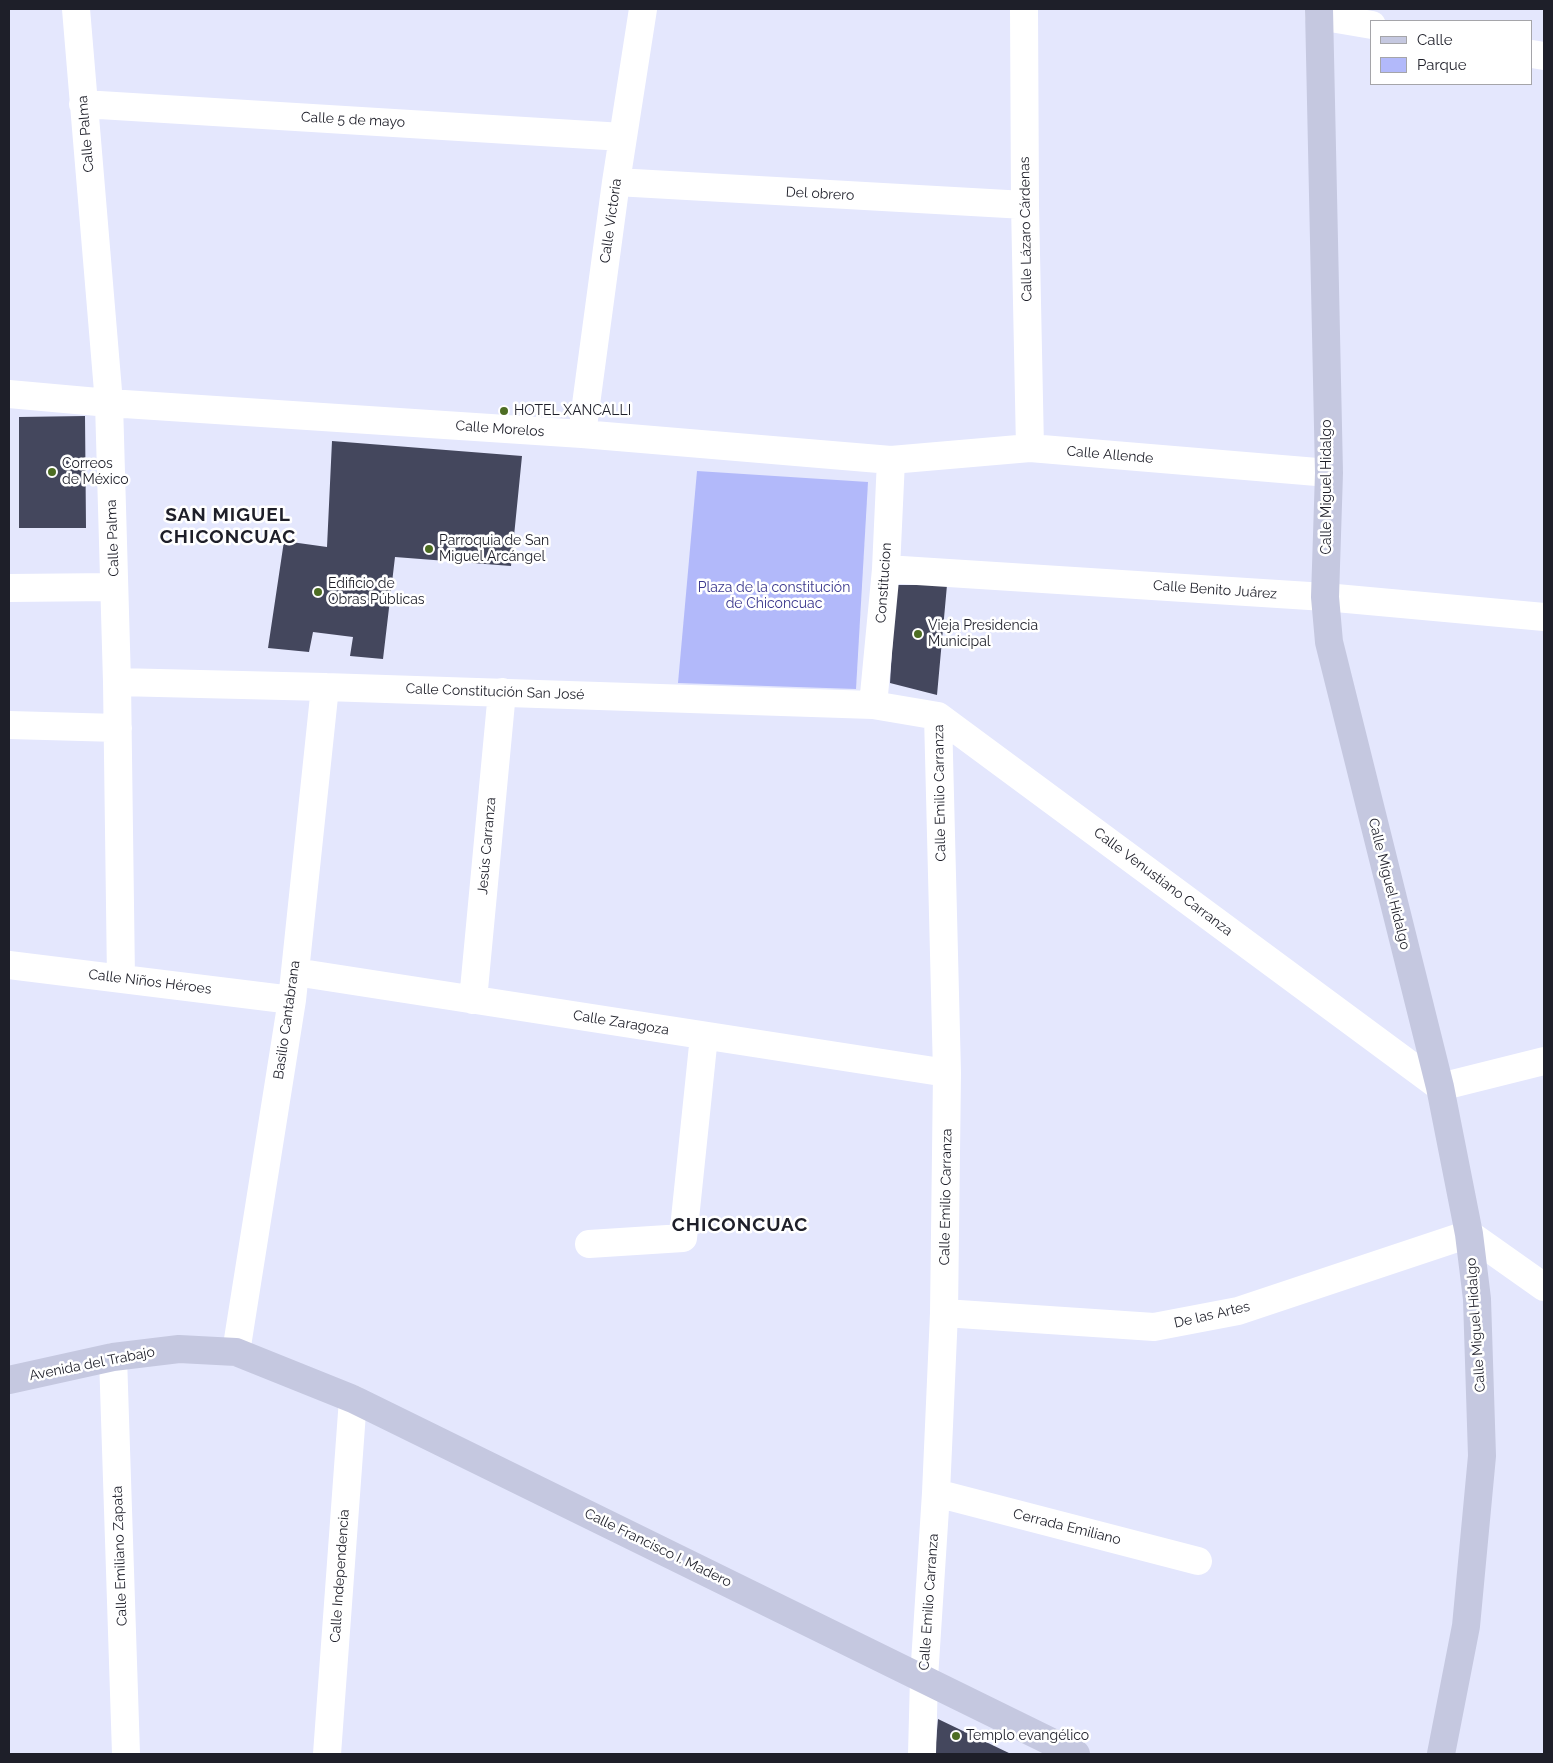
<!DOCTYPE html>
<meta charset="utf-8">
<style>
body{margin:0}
#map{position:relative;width:1553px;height:1763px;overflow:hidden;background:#e4e7fd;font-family:Raleway,sans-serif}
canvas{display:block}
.frame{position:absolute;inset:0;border:10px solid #1e1f29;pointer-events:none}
.legend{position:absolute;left:1370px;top:20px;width:162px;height:65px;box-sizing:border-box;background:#fff;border:1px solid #a5a5a9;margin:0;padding:6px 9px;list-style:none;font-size:15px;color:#1e1f29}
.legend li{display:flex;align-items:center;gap:10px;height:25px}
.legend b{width:25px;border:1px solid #a5a5a9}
</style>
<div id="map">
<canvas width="1553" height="1763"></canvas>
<div class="frame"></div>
<ul class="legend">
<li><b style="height:6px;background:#c5c8e0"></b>Calle</li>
<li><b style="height:14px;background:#b2b9fa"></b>Parque</li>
</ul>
</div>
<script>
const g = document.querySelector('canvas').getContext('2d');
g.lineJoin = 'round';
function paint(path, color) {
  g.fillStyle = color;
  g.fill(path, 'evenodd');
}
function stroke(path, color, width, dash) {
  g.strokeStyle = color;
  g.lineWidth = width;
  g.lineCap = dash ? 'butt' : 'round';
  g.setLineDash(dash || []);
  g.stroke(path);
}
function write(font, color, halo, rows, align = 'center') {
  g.font = font + ' Raleway,sans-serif';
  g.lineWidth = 5;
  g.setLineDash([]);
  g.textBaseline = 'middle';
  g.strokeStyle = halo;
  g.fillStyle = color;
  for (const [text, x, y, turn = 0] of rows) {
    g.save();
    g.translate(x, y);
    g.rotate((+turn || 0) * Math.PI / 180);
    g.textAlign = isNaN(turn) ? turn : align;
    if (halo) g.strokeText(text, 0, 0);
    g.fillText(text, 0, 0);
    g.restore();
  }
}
const green = new Path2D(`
 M 697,471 L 868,482 L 856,689 L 678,683 Z`);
const building = new Path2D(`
 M 85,416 L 86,528 L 19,528 L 19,417 Z
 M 332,441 L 522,456 L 511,566 L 395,557 L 383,659 L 350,656 L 353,637 L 313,632 L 309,652 L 268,648 L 284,541 L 327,547 Z
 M 896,585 L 947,585 L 937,695 L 890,683 Z
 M 938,1719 L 1011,1754 L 935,1754 Z`);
const minor = new Path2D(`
 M 76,9 L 109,403 L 117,682 L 121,978
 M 1024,9 L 1025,205 L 1030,448
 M 1319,16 L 1372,25
 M 1532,54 L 1544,56
 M 83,104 L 623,137
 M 616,182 L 1025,205
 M 9,394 L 109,403 L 582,434 L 891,460 L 1030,448 L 1329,473
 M 582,434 L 616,182 L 643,9
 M 886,569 L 1325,597 L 1544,617
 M 9,588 L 114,587
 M 117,682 L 325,687 L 873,705 L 938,716 L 1440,1087 L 1544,1061
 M 873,705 L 886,569 L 891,460
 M 9,725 L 118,728
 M 9,965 L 292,1000
 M 295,972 L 947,1073
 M 473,1000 L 502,692
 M 589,1244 L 683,1238 L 704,1036
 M 944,1313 L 1154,1327 L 1238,1311 L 1469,1234 L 1544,1287
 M 236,1352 L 292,1000 L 325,687
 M 113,1357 L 126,1754
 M 936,1493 L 1198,1561
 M 327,1754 L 353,1399
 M 922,1754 L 924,1678 L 936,1493 L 944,1313 L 947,1073 L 938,716`);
const major = new Path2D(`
 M 1319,9 L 1329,473 L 1325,597 L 1329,642 L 1440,1087 L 1469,1234 L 1477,1299 L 1482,1456 L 1466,1626 L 1441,1754
 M 9,1380 L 113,1357 L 179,1349 L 236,1352 L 353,1399 L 1076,1754`);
const markers = [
 [504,411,5,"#4d6d23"],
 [52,472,5,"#4d6d23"],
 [429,549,5,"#4d6d23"],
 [318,592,5,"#4d6d23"],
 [918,634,5,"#4d6d23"],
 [956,1736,5,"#4d6d23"]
];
const streetNames = [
 ["Calle 5 de mayo",353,120,3],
 ["Calle Palma",86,134,-95],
 ["Del obrero",820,194,3],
 ["Calle Victoria",611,221,-82],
 ["Calle Lázaro Cárdenas",1026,229,-91],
 ["Calle Morelos",500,429,4],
 ["Calle Allende",1110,455,5],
 ["Calle Miguel Hidalgo",1327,487,-90],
 ["Calle Palma",113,538,-92],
 ["Constitucion",884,583,-86],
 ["Calle Benito Juárez",1215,590,4],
 ["Calle Constitución San José",495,692,2],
 ["Calle Emilio Carranza",940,793,-91],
 ["Jesús Carranza",487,846,-85],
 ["Calle Venustiano Carranza",1163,882,37],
 ["Calle Miguel Hidalgo",1389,884,76],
 ["Calle Niños Héroes",150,982,7],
 ["Basilio Cantabrana",287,1020,-82],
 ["Calle Zaragoza",621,1023,9],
 ["Calle Emilio Carranza",946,1197,-89],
 ["De las Artes",1212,1315,-13],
 ["Calle Miguel Hidalgo",1476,1325,-94],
 ["Avenida del Trabajo",92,1364,-11],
 ["Cerrada Emiliano",1067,1527,14],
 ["Calle Francisco I. Madero",658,1548,26],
 ["Calle Emiliano Zapata",120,1556,-92],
 ["Calle Independencia",340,1576,-86],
 ["Calle Emilio Carranza",929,1602,-86]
];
const poiNames = [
 ["HOTEL XANCALLI",514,411],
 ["Correos",62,464],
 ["de México",62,480],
 ["Parroquia de San",439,541],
 ["Miguel Arcángel",439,557],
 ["Edificio de",328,584],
 ["Obras Públicas",328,600],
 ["Vieja Presidencia",928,626],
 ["Municipal",928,642],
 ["Templo evangélico",966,1736]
];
const parkNames = [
 ["Plaza de la constitución",774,588],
 ["de Chiconcuac",774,604]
];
const districtNames = [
 ["SAN MIGUEL",228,515],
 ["CHICONCUAC",228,537],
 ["CHICONCUAC",740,1225]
];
paint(green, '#b2b9fa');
paint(building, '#44475d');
stroke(minor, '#fff', 28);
stroke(major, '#c5c8e0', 28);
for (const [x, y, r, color] of markers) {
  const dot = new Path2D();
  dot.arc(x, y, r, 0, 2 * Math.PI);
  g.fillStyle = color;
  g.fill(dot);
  stroke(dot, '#fff', 2);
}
write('14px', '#1e1f29', '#fff', streetNames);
write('14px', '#1e1f29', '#fff', poiNames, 'left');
write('14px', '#3b388d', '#fff', parkNames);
g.letterSpacing = '1px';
write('bold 19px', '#1e1f29', '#fff', districtNames);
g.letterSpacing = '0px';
</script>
